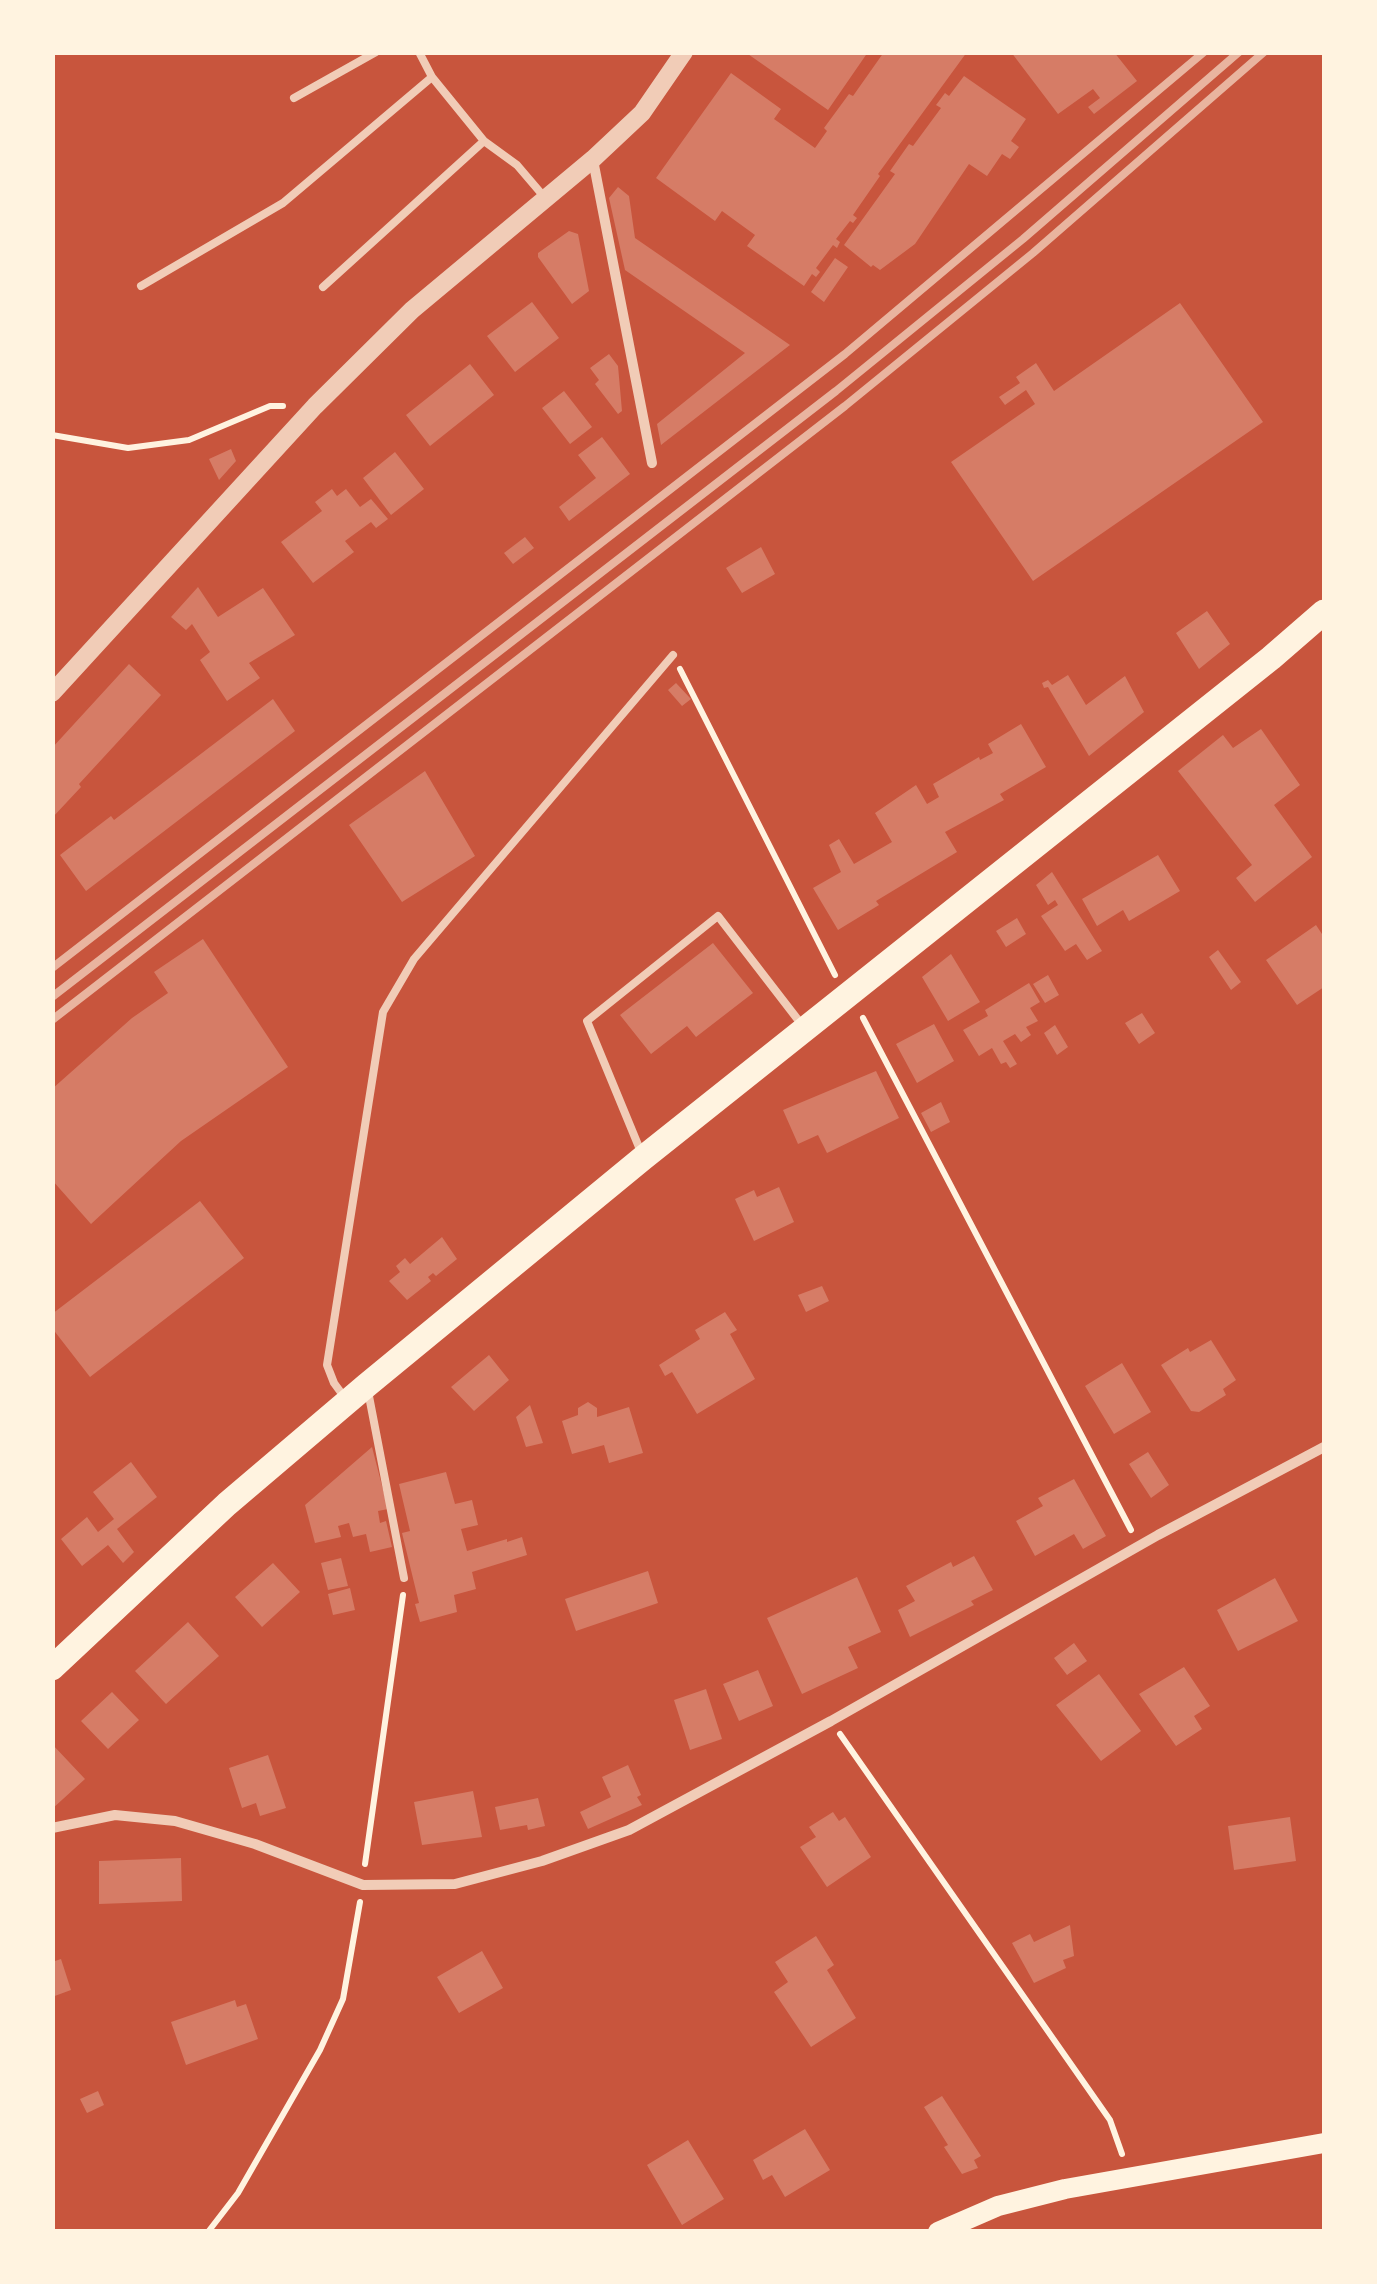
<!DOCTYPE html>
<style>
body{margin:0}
#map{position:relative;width:1377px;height:2284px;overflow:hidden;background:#c8553d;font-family:"Archivo Narrow",sans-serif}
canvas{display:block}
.frame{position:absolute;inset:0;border:55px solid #fff3e0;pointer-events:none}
</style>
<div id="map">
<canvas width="1377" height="2284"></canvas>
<div class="frame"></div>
</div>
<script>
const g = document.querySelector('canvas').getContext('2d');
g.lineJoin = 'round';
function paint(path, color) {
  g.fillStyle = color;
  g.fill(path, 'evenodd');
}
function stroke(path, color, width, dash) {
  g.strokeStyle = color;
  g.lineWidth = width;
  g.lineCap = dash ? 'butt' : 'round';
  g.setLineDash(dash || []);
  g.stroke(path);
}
const building = new Path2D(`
 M 745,52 L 868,52 L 828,110 Z
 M 884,52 L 967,52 L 878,174 L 880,176 L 853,215 L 857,218 L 853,223 L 850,221 L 836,239 L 840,242 L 837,248 L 833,245 L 816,268 L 820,272 L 816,277 L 812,274 L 804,286 L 747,246 L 755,235 L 722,211 L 715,221 L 656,178 L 731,73 L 781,109 L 774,119 L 815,148 L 827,131 L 824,128 L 849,94 L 853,96 Z
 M 1011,52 L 1114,52 L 1137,81 L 1094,114 L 1088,107 L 1100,98 L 1093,89 L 1058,114 Z
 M 964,76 L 1026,119 L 1011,141 L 1019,147 L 1010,159 L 1002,154 L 987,176 L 969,164 L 915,244 L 880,270 L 873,265 L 871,267 L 844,245 L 895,174 L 890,171 L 909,144 L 913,146 L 941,108 L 936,105 L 945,93 L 949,96 Z
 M 618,187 L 629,196 L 635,238 L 790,345 L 661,445 L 657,424 L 745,353 L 625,270 L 609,198 Z
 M 569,231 L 578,234 L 589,291 L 572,304 L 538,257 L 538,253 Z
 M 835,258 L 848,267 L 824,302 L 811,292 Z
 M 532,302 L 559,338 L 515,372 L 487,336 Z
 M 1180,303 L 1263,422 L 1033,581 L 951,462 L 1035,404 L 1026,390 L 1005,405 L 999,397 L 1020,383 L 1016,377 L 1036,363 L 1054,391 Z
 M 609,354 L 618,366 L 622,411 L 618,414 L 595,384 L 599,380 L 590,368 Z
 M 470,364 L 494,395 L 430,446 L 406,415 Z
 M 564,391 L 592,427 L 570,444 L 542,408 Z
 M 602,437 L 630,474 L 569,521 L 559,507 L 596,478 L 578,455 Z
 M 231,449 L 236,461 L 219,480 L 209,459 Z
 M 395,452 L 424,489 L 391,515 L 363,478 Z
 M 332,489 L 337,496 L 346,489 L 360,507 L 371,499 L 388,519 L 376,528 L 371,522 L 345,541 L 354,552 L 313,583 L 281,542 L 322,511 L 315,502 Z
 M 525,537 L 534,548 L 513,564 L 504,553 Z
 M 761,547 L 775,574 L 742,593 L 726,568 Z
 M 198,587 L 218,617 L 263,588 L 295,635 L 249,663 L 260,678 L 227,701 L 200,660 L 210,652 L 192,624 L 186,630 L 171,617 Z
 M 1207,611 L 1230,644 L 1199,669 L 1176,633 Z
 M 129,664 L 161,695 L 79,784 L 81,787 L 52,818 L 52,748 Z
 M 1068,675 L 1086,705 L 1125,676 L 1144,712 L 1089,756 L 1048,687 L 1044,688 L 1042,683 L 1048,680 L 1052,685 Z
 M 676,683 L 691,699 L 682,706 L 668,690 Z
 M 273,699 L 295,731 L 86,891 L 60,855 L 111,816 L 114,820 Z
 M 1021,724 L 1046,767 L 1000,794 L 1004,800 L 945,832 L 957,852 L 876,901 L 879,905 L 838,930 L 813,888 L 841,872 L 829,845 L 839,839 L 854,864 L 892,842 L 875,813 L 916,785 L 927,804 L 939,797 L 933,784 L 979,757 L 980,760 L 993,753 L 988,744 Z
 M 1261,729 L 1300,785 L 1274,805 L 1312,857 L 1255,902 L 1236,878 L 1252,865 L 1178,771 L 1223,735 L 1233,748 Z
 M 425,771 L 475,856 L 402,902 L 349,825 Z
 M 1158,855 L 1180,891 L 1129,921 L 1123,910 L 1097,926 L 1082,899 Z
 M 1052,872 L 1102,951 L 1087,960 L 1076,944 L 1065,951 L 1041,916 L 1058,905 L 1055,900 L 1048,905 L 1036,885 Z
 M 1017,918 L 1026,934 L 1006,947 L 996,931 Z
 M 1316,925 L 1324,937 L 1324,987 L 1297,1005 L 1266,960 Z
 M 203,939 L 288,1067 L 181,1141 L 91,1224 L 52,1180 L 52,1089 L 132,1018 L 168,993 L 154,972 Z
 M 713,943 L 753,993 L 696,1037 L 687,1026 L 651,1054 L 620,1015 Z
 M 1218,950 L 1241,982 L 1231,990 L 1209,957 Z
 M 951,954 L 980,1002 L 948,1021 L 922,977 Z
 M 1048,975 L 1059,995 L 1045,1003 L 1033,984 Z
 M 1029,983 L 1040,1002 L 1030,1008 L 1038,1021 L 1026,1027 L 1031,1035 L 1021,1042 L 1015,1034 L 1003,1041 L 1017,1064 L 1010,1068 L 1006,1062 L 1001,1064 L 992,1048 L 979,1056 L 963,1030 L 988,1016 L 985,1010 Z
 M 1142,1013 L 1155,1033 L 1139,1044 L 1125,1023 Z
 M 934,1024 L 954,1061 L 917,1083 L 896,1044 Z
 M 1055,1025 L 1068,1047 L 1057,1055 L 1044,1033 Z
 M 876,1071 L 899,1118 L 827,1153 L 818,1135 L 798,1144 L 783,1110 Z
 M 941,1102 L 950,1122 L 931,1132 L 921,1113 Z
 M 779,1187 L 794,1222 L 754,1241 L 735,1199 L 754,1190 L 757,1197 Z
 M 200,1201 L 244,1258 L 90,1377 L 52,1328 L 52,1314 Z
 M 442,1237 L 457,1259 L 436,1276 L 433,1273 L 428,1277 L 431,1281 L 407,1300 L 389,1281 L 400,1272 L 396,1266 L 405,1258 L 410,1264 Z
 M 822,1286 L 829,1301 L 806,1312 L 798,1295 Z
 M 725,1312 L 737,1330 L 730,1334 L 755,1379 L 697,1414 L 672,1372 L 665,1376 L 659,1365 L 700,1339 L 695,1330 Z
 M 1211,1340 L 1236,1380 L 1223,1389 L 1226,1395 L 1199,1412 L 1191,1411 L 1161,1365 L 1188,1348 L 1190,1352 Z
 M 489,1355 L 509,1380 L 474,1411 L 451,1387 Z
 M 1122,1363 L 1151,1412 L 1114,1434 L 1085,1386 Z
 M 588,1402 L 597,1408 L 597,1417 L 629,1407 L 643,1453 L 609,1463 L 604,1445 L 572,1454 L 562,1421 L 578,1415 L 578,1408 Z
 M 530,1405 L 543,1443 L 526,1447 L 516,1417 Z
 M 372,1447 L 388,1509 L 378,1511 L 380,1523 L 386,1521 L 392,1547 L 370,1552 L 366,1534 L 353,1537 L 349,1523 L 338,1526 L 341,1537 L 315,1543 L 305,1505 Z
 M 1148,1452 L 1169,1485 L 1151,1498 L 1129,1464 Z
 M 131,1462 L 157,1497 L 117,1529 L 134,1552 L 123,1563 L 108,1545 L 82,1566 L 61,1539 L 87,1517 L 98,1532 L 114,1519 L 93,1492 Z
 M 446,1472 L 455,1504 L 472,1500 L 478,1525 L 461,1529 L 467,1551 L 507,1539 L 507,1542 L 522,1537 L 527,1555 L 472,1572 L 476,1589 L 454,1595 L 457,1612 L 420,1622 L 415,1604 L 419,1603 L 402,1533 L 410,1531 L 399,1484 Z
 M 1074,1479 L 1106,1536 L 1083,1549 L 1074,1534 L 1035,1556 L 1016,1521 L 1043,1506 L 1038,1498 Z
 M 974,1556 L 993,1590 L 971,1601 L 974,1605 L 910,1637 L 898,1610 L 915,1601 L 906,1586 L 951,1562 L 953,1567 Z
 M 341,1558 L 348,1586 L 328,1590 L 321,1563 Z
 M 273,1563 L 300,1592 L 262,1627 L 235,1597 Z
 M 648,1571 L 658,1603 L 576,1631 L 565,1599 Z
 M 857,1577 L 881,1632 L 848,1647 L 858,1668 L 802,1694 L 767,1618 Z
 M 1275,1578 L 1298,1621 L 1238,1651 L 1217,1610 Z
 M 350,1588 L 355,1610 L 333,1615 L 328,1594 Z
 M 188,1622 L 219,1656 L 166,1704 L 135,1671 Z
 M 1074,1643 L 1087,1661 L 1067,1675 L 1054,1658 Z
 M 1184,1667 L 1210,1706 L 1194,1716 L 1202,1729 L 1176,1746 L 1139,1694 Z
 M 758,1670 L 773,1706 L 739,1721 L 723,1684 Z
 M 1099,1674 L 1141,1731 L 1101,1761 L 1056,1705 Z
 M 706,1689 L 722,1739 L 690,1750 L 674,1700 Z
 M 112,1692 L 139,1720 L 108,1749 L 81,1721 Z
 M 52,1744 L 85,1779 L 52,1809 Z
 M 268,1755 L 286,1808 L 260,1816 L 256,1803 L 242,1808 L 229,1768 Z
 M 628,1765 L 641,1795 L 637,1797 L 642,1805 L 588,1829 L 580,1812 L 611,1797 L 602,1777 Z
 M 473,1791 L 482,1837 L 422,1845 L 414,1802 Z
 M 538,1798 L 545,1826 L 528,1830 L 527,1825 L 500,1830 L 495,1807 Z
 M 833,1812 L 839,1821 L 845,1817 L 871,1857 L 827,1887 L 800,1847 L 816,1837 L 809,1827 Z
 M 1290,1817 L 1296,1861 L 1234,1870 L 1228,1826 Z
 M 181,1858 L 182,1901 L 99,1904 L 99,1861 Z
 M 1070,1925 L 1074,1956 L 1063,1960 L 1066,1968 L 1034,1983 L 1012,1943 L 1030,1934 L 1034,1942 Z
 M 816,1936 L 834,1965 L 827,1970 L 856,2018 L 811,2047 L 774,1992 L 788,1982 L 775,1962 Z
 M 482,1951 L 503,1988 L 459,2013 L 437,1977 Z
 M 61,1959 L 71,1990 L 52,1997 L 52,1962 Z
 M 235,2000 L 237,2007 L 246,2004 L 258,2039 L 186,2065 L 171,2022 Z
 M 98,2091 L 104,2105 L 87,2113 L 80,2099 Z
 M 942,2096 L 981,2156 L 974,2160 L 978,2168 L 962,2174 L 944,2147 L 948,2145 L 924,2107 Z
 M 805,2129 L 830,2170 L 785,2197 L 772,2175 L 763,2180 L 753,2160 Z
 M 688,2140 L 724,2199 L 682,2225 L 647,2165 Z`);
const path = new Path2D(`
 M 52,435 L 128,448 L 189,440 L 270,406 L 283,406
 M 680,669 L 835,975
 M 863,1018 L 1131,1530
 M 840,1734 L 1110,2120 L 1122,2154
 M 365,1864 L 403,1595
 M 208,2232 L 238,2193 L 320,2050 L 343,1999 L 360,1902`);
const service = new Path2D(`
 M 419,52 L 432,77 L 484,141 L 517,165 L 546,199
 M 294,98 L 376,52
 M 141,286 L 283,203 L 432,77
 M 323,287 L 484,141
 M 641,1152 L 587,1021 L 718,916 L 802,1025
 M 368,1391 L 404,1578
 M 345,1398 L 334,1383 L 327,1365 L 383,1012 L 414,959 L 673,655`);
const minor = new Path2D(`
 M 593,160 L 652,463
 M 52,1828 L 115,1815 L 175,1821 L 255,1844 L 363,1885 L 455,1884 L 542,1861 L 629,1830 L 831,1721 L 1158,1535 L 1324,1447`);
const tertiary = new Path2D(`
 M 52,693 L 315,406 L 412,310 L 593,159 L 642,113 L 684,52`);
const secondary = new Path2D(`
 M 938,2232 L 998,2206 L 1065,2189 L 1324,2143`);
const primary = new Path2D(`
 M 52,1668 L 227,1504 L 367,1385 L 643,1158 L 1271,658 L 1324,612`);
const rail = new Path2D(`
 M 52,968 L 845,354 L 1204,52
 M 52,997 L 836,391 L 1023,239 L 1239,52
 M 52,1020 L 845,406 L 1033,253 L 1264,52`);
paint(building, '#d67c66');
stroke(path, '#fff3e0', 6);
stroke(service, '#f1ccb7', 8);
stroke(minor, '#f1ccb7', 10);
stroke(tertiary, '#f1ccb7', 18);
stroke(secondary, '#fff3e0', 20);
stroke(primary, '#fff3e0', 25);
stroke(rail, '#e9b49f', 8);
</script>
